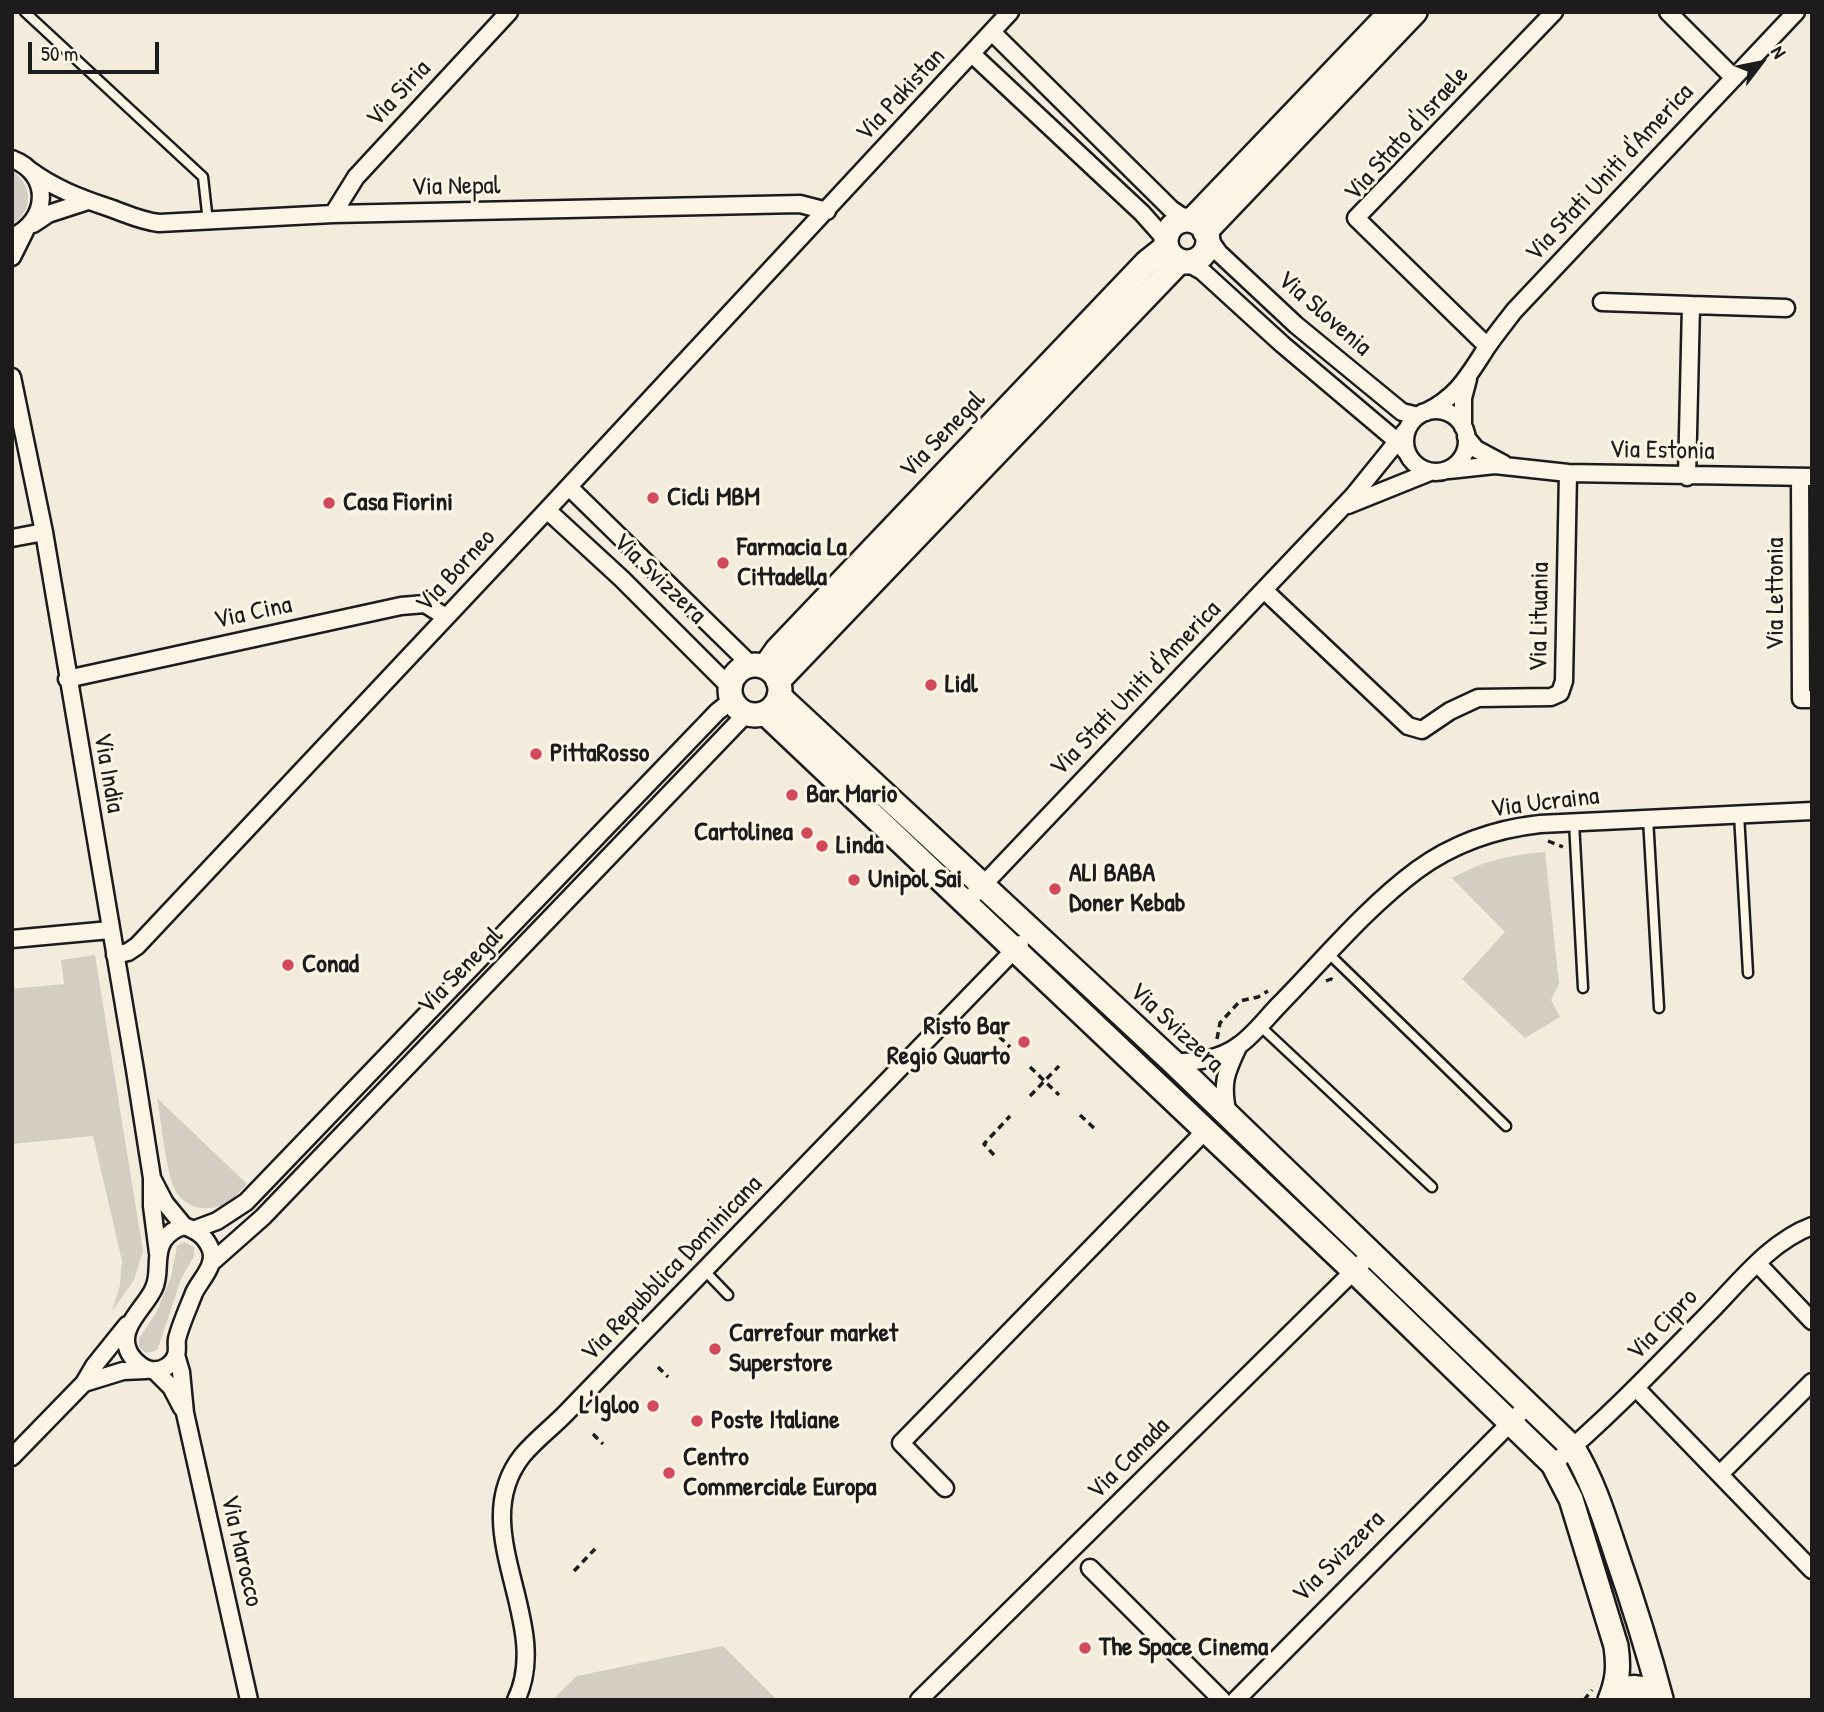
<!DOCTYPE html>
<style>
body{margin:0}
#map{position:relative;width:1824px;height:1712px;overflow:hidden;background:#f3ecdd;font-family:"Patrick Hand",sans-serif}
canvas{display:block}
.frame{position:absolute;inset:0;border:14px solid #1c1c1c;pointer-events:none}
.north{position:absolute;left:1726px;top:28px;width:70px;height:70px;-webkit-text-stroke:5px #fcf5e5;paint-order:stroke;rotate:58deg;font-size:19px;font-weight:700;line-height:28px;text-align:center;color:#1c1c1c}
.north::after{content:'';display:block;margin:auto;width:24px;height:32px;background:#1c1c1c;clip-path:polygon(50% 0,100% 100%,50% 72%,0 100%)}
.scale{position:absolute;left:28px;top:42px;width:131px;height:32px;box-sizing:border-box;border:4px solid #1c1c1c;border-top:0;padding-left:9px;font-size:21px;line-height:24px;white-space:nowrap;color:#1c1c1c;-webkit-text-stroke:5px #fcf5e5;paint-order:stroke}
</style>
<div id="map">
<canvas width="1824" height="1712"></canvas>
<div class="frame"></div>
<div class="north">N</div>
<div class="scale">50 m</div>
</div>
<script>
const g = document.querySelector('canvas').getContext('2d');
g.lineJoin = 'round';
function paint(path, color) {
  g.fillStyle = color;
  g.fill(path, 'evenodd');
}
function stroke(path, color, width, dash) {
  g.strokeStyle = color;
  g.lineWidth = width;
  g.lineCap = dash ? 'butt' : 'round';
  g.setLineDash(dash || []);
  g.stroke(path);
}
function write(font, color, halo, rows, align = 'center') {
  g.font = font + ' "Patrick Hand",sans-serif';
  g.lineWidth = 6;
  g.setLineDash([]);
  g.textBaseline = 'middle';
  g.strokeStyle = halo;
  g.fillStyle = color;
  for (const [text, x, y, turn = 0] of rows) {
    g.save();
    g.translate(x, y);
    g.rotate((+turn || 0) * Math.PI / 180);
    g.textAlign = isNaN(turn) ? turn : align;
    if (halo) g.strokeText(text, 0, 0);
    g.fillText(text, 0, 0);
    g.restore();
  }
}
const green = new Path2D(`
 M 12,171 C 33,185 34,211 12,224 Z
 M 1545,852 L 1559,984 L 1551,1000 L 1560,1017 L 1525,1038 L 1462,979 L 1505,932 L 1452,878 C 1484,861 1508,855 1545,852 Z
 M 95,955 L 143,1251 L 134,1280 L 112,1311 L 120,1285 L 122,1261 L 93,1136 L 12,1144 L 12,989 L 64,984 L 61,960 Z
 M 157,1098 L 247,1184 C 233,1199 223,1210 201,1208 C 190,1206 180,1200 175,1190 C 166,1172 161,1120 157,1098 Z
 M 184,1242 L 194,1247 L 194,1256 L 181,1279 L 158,1348 L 155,1351 L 146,1353 L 139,1347 L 139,1338 L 156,1313 L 171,1277 L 177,1246 Z
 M 723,1646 L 777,1700 L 552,1700 L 577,1676 Z`);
const path = new Path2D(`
 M 1548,841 L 1563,847
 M 1326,981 L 1331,979 L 1336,982
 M 982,1020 L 1010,1047
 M 1217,1039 L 1220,1023 L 1240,1001 L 1258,997 L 1268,991
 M 1030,1067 L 1059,1095
 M 1030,1096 L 1059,1066
 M 1080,1115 L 1095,1129
 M 994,1155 L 984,1144 L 1010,1116
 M 658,1367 L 668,1377
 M 593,1434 L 603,1444
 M 574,1571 L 595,1549
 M 1584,1700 L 1592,1690`);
const lane = new Path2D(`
 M 25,12 L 203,177 L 208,222
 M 1739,814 L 1748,973
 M 1648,818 L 1659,1008
 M 1574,822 L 1583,988
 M 1329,954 L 1506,1126
 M 1259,1025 L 1432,1187
 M 704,1270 L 728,1295`);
const street = new Path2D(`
 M 1668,12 L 1734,78
 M 992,32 L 1171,209 L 1187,220
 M 972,54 L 1142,213 L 1166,240
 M 12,159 C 52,174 49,221 12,237
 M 31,171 C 54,188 80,198 107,207 C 125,213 140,221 159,223 L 333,214 L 800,204 L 827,211
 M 333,214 L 356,177 L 509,12
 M 33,224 L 48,214 L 88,201
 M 1207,236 L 1219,253 L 1296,325 L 1402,412 L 1418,416
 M 12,257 L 25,231
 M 1186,262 L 1202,271 L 1282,344 L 1398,442 L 1408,454
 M 1602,302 L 1691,305
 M 1487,346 L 1356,218 L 1554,12
 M 12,377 L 44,532 L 135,1070 L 152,1178 L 152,1206 L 158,1253
 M1405 441a31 31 0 1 1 62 0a31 31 0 1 1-62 0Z
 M 1426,412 C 1458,396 1468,376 1487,347 C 1495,335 1505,323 1514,311 L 1796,12
 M 1463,427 L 1463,398 L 1468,379
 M 1466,437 L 1476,449 L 1504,464
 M 1449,470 L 1495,465 L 1568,473 L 1812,477
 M 1687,477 L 1691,305 L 1786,308
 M 1800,477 L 1801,699 L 1812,699
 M 569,487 L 751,665
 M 1348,505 L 1430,472
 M 547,510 L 622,579 L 731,688
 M 12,538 L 44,532
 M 1264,590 L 1408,726 L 1422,730 L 1450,711 L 1478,698 L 1551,697 L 1560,693 L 1564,681 L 1568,473
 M 67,679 L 401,606 L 425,604 L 446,617
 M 965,904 L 1353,496 L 1408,428
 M 12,939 L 110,930
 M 115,955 L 128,952 L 137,946 L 547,510 L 1010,12
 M 1173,1062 C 1196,1062 1219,1060 1238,1046 C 1254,1035 1267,1017 1280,1004 C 1324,959 1366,908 1417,870 C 1454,843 1495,829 1540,824 L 1812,811
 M 1228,1115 C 1221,1084 1225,1074 1239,1045
 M 153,1180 L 165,1203 L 184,1226
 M 184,1226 C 196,1230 206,1236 211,1250 C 216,1266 200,1280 194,1293 C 189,1306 180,1326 177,1339 C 176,1344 178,1350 176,1355 C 173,1365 161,1372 151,1370 C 142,1369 131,1358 128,1350 C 118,1327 146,1307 154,1288 C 161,1273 154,1256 163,1241 C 168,1233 174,1229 184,1226 Z
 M 193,1230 L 217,1221 L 246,1202 L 717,712 L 732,700
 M 211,1263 L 263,1217 L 747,713
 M 1757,1263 L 1812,1321
 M 176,1355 L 181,1372 L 185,1413 L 249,1700
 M 155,1371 L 171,1387 L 182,1408
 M 84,1383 L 123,1371 L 146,1370
 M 1636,1388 L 1812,1570
 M 12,1457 L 84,1383 L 94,1366 L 127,1325
 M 1553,1464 C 1608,1418 1657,1366 1707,1315 C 1738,1284 1769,1242 1812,1226
 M 1720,1474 L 1812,1382
 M 945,1488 L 901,1443 L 1205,1131
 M 1090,1568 L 1222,1700
 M 516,1700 C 554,1622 464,1530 522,1456 C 535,1440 554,1426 568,1411 L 1020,944
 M 919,1700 L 1372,1253
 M 1236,1700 L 1528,1405`);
const secondary = new Path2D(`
 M 1192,220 L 1391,12
 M1166 241a21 21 0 1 1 42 0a21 21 0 1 1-42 0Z
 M 1205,232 L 1415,12
 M730 690a25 25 0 1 1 50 0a25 25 0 1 1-50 0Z
 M 765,667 L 777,650 L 1147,262 L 1166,247
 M 778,681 L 1180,261
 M 779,696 L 1173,1062 L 1573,1448 C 1593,1481 1604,1517 1616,1553 C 1633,1602 1648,1650 1661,1699
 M 765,713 L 1354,1271 L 1553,1464 L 1571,1499 L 1616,1646 C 1619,1667 1618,1680 1610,1700
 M 1611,1700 C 1625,1682 1647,1685 1661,1700`);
const markers = [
 [653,498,7,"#d1495b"],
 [329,503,7,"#d1495b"],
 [723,563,7,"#d1495b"],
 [931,685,7,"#d1495b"],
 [536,754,7,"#d1495b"],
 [792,795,7,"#d1495b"],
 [807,833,7,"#d1495b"],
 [822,846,7,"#d1495b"],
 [854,880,7,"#d1495b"],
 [1055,889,7,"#d1495b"],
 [288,965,7,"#d1495b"],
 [1024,1042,7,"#d1495b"],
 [715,1349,7,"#d1495b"],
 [653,1406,7,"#d1495b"],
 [697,1421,7,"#d1495b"],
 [669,1473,7,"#d1495b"],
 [1085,1648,7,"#d1495b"]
];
const streetNames = [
 ["Via Siria",399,94,-47],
 ["Via Pakistan",901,95,-47],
 ["Via Stato d'Israele",1407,134,-48],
 ["Via Stati Uniti d'America",1610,173,-47],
 ["Via Nepal",456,187,-1],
 ["Via Slovenia",1324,314,41],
 ["Via Senegal",943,435,-46],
 ["Via Estonia",1662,451,1],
 ["Via Borneo",456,571,-47],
 ["Via Svizzera",659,579,44],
 ["Via Lettonia",1776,594,-90],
 ["Via Cina",253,613,-12],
 ["Via Lituania",1540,617,-89],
 ["Via Stati Uniti d'America",1136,689,-46],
 ["Via India",108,773,80],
 ["Via Ucraina",1545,803,-7],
 ["Via Senegal",461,971,-46],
 ["Via Svizzera",1176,1028,43],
 ["Via Repubblica Dominicana",672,1269,-46],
 ["Via Cipro",1663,1325,-46],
 ["Via Canada",1129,1459,-45],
 ["Via Marocco",241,1551,77],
 ["Via Svizzera",1339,1557,-45]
];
const poiNames = [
 ["Cicli MBM",667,498],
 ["Casa Fiorini",343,503],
 ["Farmacia La",737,548],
 ["Cittadella",737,578],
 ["Lidl",945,685],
 ["PittaRosso",550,754],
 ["Bar Mario",806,795],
 ["Cartolinea",793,833,"right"],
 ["Linda",836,846],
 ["ALI BABA",1069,874],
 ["Doner Kebab",1069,904],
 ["Unipol Sai",868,880],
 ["Conad",302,965],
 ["Risto Bar",1010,1027,"right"],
 ["Regio Quarto",1010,1057,"right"],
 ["Carrefour market",729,1334],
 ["Superstore",729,1364],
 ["L'Igloo",639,1406,"right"],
 ["Poste Italiane",711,1421],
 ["Centro",683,1458],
 ["Commerciale Europa",683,1488],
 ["The Space Cinema",1099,1648]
];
paint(green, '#d3cec1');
stroke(lane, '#1c1c1c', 13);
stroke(street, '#1c1c1c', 21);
stroke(secondary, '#1c1c1c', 28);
stroke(path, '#1c1c1c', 3.5, [7, 5]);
stroke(lane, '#fcf5e5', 8);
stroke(street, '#fcf5e5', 16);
stroke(secondary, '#fcf5e5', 23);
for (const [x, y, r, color] of markers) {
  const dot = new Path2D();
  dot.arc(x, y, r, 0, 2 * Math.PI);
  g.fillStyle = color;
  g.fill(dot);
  stroke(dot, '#fcf5e5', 2.5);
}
write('26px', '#1c1c1c', '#fcf5e5', streetNames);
write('bold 26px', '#1c1c1c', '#fcf5e5', poiNames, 'left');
</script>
